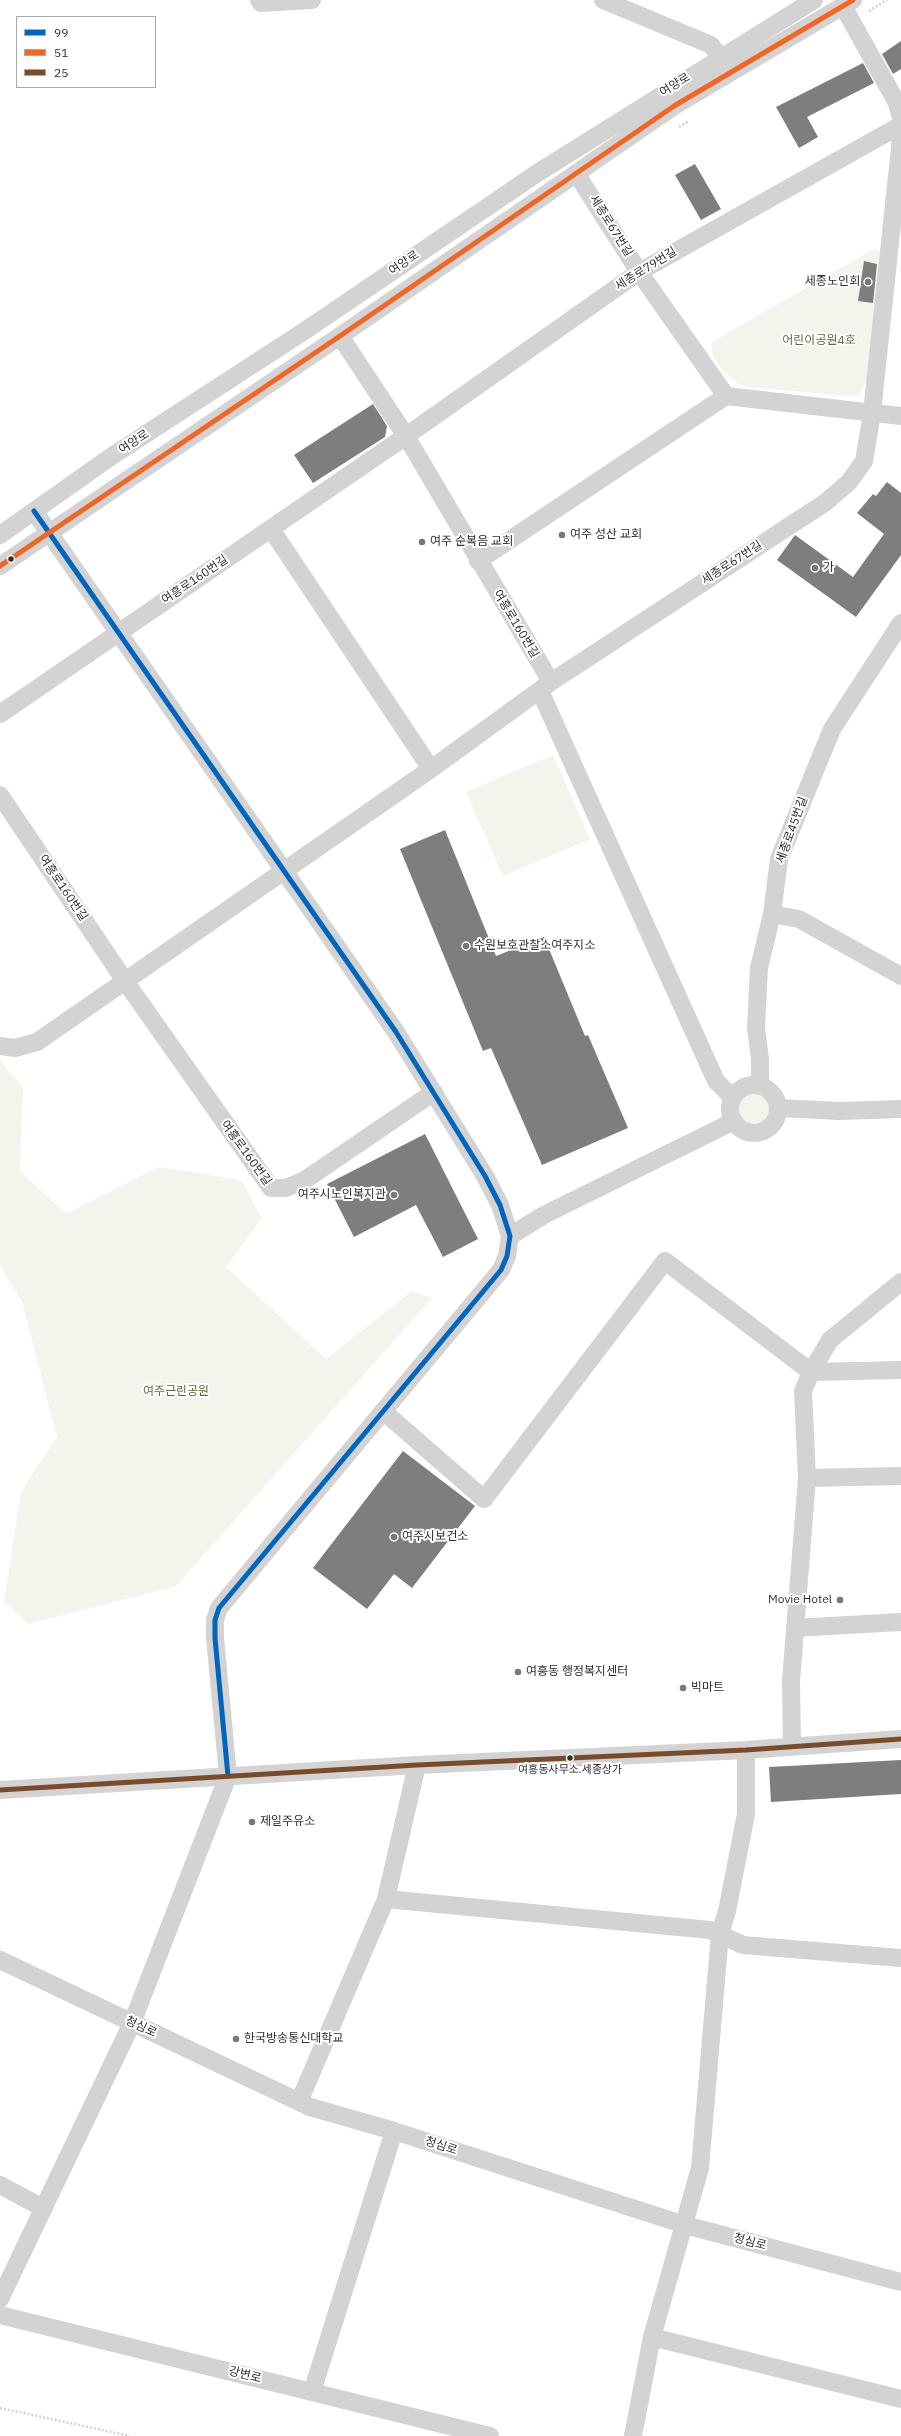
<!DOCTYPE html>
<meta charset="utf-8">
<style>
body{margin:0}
#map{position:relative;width:901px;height:2436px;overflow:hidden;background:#fff;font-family:"IBM Plex Sans",sans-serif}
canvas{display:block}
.legend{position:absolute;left:16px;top:16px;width:140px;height:72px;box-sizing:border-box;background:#fff;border:1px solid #ababab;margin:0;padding:5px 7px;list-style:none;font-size:12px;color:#2e2e2e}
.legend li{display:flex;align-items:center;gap:8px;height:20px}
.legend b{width:20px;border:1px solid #ababab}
</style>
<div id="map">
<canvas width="901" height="2436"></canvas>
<ul class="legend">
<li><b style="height:5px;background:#0065bd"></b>99</li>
<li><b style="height:5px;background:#f26522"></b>51</li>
<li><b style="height:5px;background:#7a4b2a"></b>25</li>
</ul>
</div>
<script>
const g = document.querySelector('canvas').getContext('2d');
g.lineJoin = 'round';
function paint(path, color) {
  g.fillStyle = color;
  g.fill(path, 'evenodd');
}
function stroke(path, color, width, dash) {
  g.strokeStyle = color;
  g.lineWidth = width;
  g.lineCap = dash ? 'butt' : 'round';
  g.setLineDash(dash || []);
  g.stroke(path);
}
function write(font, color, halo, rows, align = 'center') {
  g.font = font + ' "IBM Plex Sans","Noto Sans KR",sans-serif';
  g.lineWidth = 4;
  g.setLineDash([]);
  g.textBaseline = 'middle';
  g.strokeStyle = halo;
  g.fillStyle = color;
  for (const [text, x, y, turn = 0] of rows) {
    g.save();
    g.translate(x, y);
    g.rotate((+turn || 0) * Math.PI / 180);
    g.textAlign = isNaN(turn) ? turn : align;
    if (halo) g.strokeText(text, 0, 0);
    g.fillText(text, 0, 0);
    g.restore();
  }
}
const green = new Path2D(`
 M 874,249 L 879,251 L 880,255 L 868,377 L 859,395 L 850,396 L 746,387 C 731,382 708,358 712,342 Z
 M 553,755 L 590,839 L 503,876 L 466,792 Z
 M 0,1061 L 23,1087 L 20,1171 L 66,1214 L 159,1167 L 241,1180 L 262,1218 L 226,1267 L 326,1359 L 412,1291 L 432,1298 L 176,1586 L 28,1624 L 4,1601 L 21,1492 L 57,1437 L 22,1302 L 0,1265 Z
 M738 1109a16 16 0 1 1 32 0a16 16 0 1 1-32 0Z`);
const building = new Path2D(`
 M 901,41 L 901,69 L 893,74 L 882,54 Z
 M 863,63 L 874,83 L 807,117 L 818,137 L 799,148 L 776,107 Z
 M 695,164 L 721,209 L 701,220 L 675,175 Z
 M 864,261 L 877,264 L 873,303 L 858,301 Z
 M 373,404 L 387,426 L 385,437 L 313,483 L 294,455 Z
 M 887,482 L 901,493 L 901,555 L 856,617 L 777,560 L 795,535 L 853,577 L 884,534 L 857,513 L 873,494 L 876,496 Z
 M 445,830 L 496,956 L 544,937 L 585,1036 L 588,1035 L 628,1128 L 542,1165 L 491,1048 L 483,1051 L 400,849 Z
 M 425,1134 L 478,1239 L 443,1257 L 416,1205 L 354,1237 L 327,1184 Z
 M 403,1451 L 475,1506 L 412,1588 L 394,1574 L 367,1609 L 313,1568 Z
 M 901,1760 L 901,1794 L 771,1802 L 769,1767 Z`);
const path = new Path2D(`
 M 869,11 L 887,0
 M 679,127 L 689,121
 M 0,2408 L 130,2436`);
const minor = new Path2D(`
 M 259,0 L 261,3 L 312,0
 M 603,0 L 711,45 L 727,66
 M 843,6 L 897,103 L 901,118
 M 576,173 L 639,272 L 726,396 L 901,416
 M 340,336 L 406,436 L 551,682
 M 271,529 L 431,769
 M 0,535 L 112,456 L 306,330 L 539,172 L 814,0
 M 478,561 L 726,396
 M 0,566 L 340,336 L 674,106 L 853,0
 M 540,691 L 716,1081 L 733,1098
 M 0,714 L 406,436 L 639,272 L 901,125
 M 0,795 L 125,981 L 271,1188 L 286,1188 L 305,1180 L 434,1092
 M 772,914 L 799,919 L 901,976
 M 0,1046 L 15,1048 L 37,1042 L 431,769 L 551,682 L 826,502 L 849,482 L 864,461 L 872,413 L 901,138
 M 760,1085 L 760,1059 L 756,1027 L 759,968 L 772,914 L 779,859 L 832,729 L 901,623
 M730 1109a24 24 0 1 1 48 0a24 24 0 1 1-48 0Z
 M 779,1108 L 839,1111 L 901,1109
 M 510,1236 L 544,1215 L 734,1121
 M 383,1411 L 484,1499 L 665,1261 L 811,1372 L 901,1370
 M 807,1478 L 901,1476
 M 795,1628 L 901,1622
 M 792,1747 L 791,1681 L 807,1478 L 803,1391 L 811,1372 L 830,1340 L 901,1282
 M 0,1790 L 417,1765 L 746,1750 L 901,1739
 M 386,1899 L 710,1930 L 743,1945 L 901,1958
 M 0,1960 L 310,2107 L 394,2131 L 685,2225 L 901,2282
 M 299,2102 L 386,1899 L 417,1765
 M 0,2185 L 43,2208
 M 0,2299 L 132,2023 L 228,1776 L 215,1638 L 215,1620 L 219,1608 L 501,1270 L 507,1256 L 510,1236 L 500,1205 L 485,1176 L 396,1032 L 34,511
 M 0,2315 L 490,2436
 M 652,2337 L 901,2399
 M 312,2392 L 394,2131
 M 633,2436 L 652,2337 L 700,2168 L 720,1934 L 727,1911 L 746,1814 L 746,1750`);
const bus1 = new Path2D(`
 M 34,511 L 396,1032 L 485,1176 L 500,1205 L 510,1236 L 507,1256 L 501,1270 L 219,1608 L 215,1620 L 215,1638 L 228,1776`);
const bus2 = new Path2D(`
 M 0,566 L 340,336 L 674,106 L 853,0`);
const bus3 = new Path2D(`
 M 0,1790 L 417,1765 L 746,1750 L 901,1739`);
const markers = [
 [868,282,4,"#777"],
 [562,535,4,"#777"],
 [422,542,4,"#777"],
 [11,559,3.5,"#2e2e2e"],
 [815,568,4,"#777"],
 [466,946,4,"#777"],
 [394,1195,4,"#777"],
 [394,1537,4,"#777"],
 [840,1600,4,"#777"],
 [518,1672,4,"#777"],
 [683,1688,4,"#777"],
 [570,1758,3.5,"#2e2e2e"],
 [252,1822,4,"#777"],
 [236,2039,4,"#777"]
];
const busNames = [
 ["여흥동사무소.세종상가",570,1770]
];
const streetNames = [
 ["여양로",675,85,-32],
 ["세종로67번길",611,226,58],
 ["여양로",404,263,-34],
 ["세종로79번길",646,269,-32],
 ["여양로",134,442,-33],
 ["세종로67번길",732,563,-33],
 ["여흥로160번길",195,580,-34],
 ["여흥로160번길",516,624,59],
 ["세종로45번길",792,830,-70],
 ["여흥로160번길",63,888,56],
 ["여흥로160번길",246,1153,54],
 ["청심로",141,2027,25],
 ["청심로",441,2146,18],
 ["청심로",750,2242,15],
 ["강변로",245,2375,14]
];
const poiNames = [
 ["세종노인회",860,282,"right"],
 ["여주 성산 교회",570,535],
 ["여주 순복음 교회",430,542],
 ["가",823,568],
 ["수원보호관찰소여주지소",474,946],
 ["여주시노인복지관",386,1195,"right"],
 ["여주시보건소",402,1537],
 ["Movie Hotel",832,1600,"right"],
 ["여흥동 행정복지센터",526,1672],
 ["빅마트",691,1688],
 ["제일주유소",260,1822],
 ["한국방송통신대학교",244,2039]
];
const parkNames = [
 ["어린이공원4호",819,341],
 ["여주근린공원",176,1392]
];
paint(green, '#f2f5eb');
paint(building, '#7e7e7e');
stroke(path, '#d3d3d3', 2.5, [2, 2]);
stroke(minor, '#d3d3d3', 18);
stroke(bus1, '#0065bd', 5);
stroke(bus2, '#f26522', 5);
stroke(bus3, '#7a4b2a', 5);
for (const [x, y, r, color] of markers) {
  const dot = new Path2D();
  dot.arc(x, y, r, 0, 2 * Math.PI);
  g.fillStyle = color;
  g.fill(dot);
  stroke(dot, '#fff', 1.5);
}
write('11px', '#2e2e2e', '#fff', busNames);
write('12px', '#2e2e2e', '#fff', streetNames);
write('12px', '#2e2e2e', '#fff', poiNames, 'left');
write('12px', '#596c39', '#fff', parkNames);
</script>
